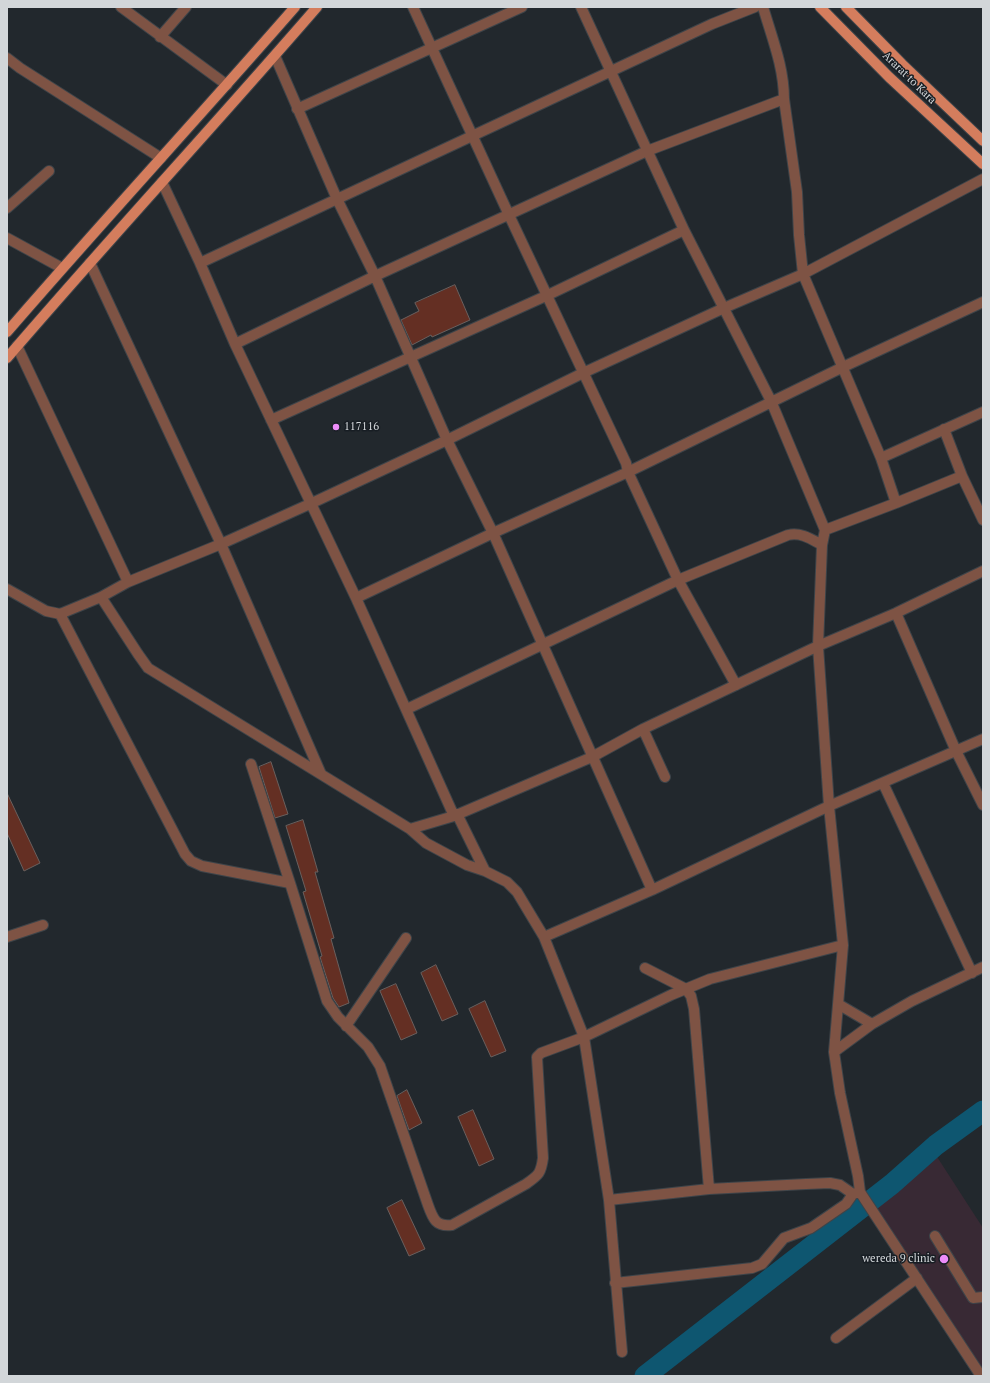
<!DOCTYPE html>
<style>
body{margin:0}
#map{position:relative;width:990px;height:1383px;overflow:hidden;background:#22282d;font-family:"PT Serif",serif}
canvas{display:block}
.frame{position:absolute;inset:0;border:8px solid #d2d6d9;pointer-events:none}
</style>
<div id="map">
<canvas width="990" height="1383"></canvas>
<div class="frame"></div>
</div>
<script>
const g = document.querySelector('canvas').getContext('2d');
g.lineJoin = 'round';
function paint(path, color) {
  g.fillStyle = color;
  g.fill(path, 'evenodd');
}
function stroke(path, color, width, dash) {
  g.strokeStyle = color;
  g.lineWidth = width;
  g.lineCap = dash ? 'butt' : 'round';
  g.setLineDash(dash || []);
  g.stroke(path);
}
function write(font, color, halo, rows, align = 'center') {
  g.font = font + ' "PT Serif",serif';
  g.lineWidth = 3;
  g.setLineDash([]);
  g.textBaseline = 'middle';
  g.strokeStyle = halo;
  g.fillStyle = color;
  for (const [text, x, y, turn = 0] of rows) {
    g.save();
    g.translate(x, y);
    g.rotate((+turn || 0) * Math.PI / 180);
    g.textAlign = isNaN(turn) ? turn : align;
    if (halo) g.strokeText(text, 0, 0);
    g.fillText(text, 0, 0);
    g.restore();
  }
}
const medical = new Path2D(`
 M 932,1149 L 983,1228 L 983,1376 L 866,1202 Z`);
const river = new Path2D(`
 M 645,1376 L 892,1184 L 936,1145 L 983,1111`);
const building = new Path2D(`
 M 455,285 L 470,320 L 432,337 L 431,335 L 412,345 L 401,320 L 419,311 L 415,303 Z
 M 271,762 L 288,814 L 275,818 L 259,767 Z
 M 7,793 L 40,863 L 24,871 L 7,833 Z
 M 303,820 L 318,872 L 315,872 L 334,938 L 331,939 L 349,1003 L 339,1007 L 333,998 L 320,957 L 322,956 L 303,892 L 306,891 L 286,826 Z
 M 436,965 L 458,1014 L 442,1021 L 421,973 Z
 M 396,984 L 417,1033 L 401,1040 L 380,991 Z
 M 485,1001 L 506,1051 L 491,1057 L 469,1009 Z
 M 407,1090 L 422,1123 L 409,1130 L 397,1096 Z
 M 473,1110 L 494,1159 L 479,1166 L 458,1117 Z
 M 402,1200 L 425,1249 L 409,1256 L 387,1208 Z`);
const minor = new Path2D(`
 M 121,7 L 227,85
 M 413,7 L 509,215 L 626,463 L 628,472 L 678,580 L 736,685
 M 581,7 L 684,230 L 771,401 L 825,530 L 822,545 L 818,646 L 829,806 L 843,945 L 834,1052 L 840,1093 L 858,1176 L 860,1192 L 981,1376
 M 763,7 C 772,38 784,67 784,99 L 797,192 L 799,235 L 803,274 L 881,458 L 896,503 L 825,530
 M 160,37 L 186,7
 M 275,56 L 337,199 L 375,276 L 447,440 L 493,533 L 652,890
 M 7,58 L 20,68 L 161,158
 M 297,109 L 522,7
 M 162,182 L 200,263 L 235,344 L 356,598 L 454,816
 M 7,208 L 49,171
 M 7,238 L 62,268
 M 90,263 L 221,544 L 321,774
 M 200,263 L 712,24 L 755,7
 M 235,344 L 375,276 L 647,151 L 784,99
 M 17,346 L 128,582
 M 271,420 L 548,295 L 684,230
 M 944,429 L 962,476 L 983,520
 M 881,458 L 983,412
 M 896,503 L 962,476
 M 7,589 L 46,611 L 60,614 L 101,597 L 128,582 L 221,544 L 312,503 L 447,440 L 583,373 L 724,308 L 803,274 L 983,179
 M 101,597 L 138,654 L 148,668 L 410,829 L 426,843 L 467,865 L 485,871 L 507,882 L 517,892 L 544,937 L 584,1037 L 609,1200 L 622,1352
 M 356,598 L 493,533 L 628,472 L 843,367 L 983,302
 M 896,613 L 956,751 L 983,805
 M 60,614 L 185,854 L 191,861 L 202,866 L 290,883 L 327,1001 L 338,1017 L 368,1047 L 380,1066 L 428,1205 C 433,1219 436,1227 452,1225 L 526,1184 C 539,1175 541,1173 543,1158 L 537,1057 L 541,1053 L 584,1037 L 671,995 L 710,979 L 843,945
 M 407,709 L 678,580 L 788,535 C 801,532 811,539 822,545
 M 643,729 L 665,777
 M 251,764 L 290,883
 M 883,783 L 972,973
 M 457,814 L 485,871
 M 410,829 L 454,816 L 592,757 L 643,729 L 818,646 L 896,613 L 983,571
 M 7,937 L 43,925
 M 544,937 L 652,890 L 829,806 L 983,739
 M 645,968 L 686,989 L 691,996 L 694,1009 L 709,1189
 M 838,1004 L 872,1024
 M 346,1026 L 406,938
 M 834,1052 L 872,1024 L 912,1001 L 983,967
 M 609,1200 L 709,1189 L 806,1184 L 830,1183 L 840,1185 L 853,1194
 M 935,1236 L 973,1298 L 983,1297
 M 615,1283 L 752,1268 L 762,1264 L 784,1238 L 811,1228 L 846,1204 L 853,1194 L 860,1192
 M 836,1338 L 917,1278`);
const major = new Path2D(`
 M 820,7 L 889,77 L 983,164
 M 846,7 L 902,64 L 983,141
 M 7,332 C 102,222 200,116 295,7
 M 7,358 C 109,239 215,125 317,7`);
const markers = [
 [336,427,4,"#ed8cf9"],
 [944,1259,5,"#ed8cf9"]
];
const streetNames = [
 ["Ararat to Kara",909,78,44]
];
const poiNames = [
 ["117116",344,427],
 ["wereda 9 clinic",935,1259,"right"]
];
paint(medical, '#382934');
stroke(river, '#0e5670', 21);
paint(building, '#642f23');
stroke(building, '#6a605e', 1);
stroke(minor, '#3e4449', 12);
stroke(major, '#3e4449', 12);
stroke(minor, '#7e5344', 10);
stroke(major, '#d47d5d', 10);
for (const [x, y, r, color] of markers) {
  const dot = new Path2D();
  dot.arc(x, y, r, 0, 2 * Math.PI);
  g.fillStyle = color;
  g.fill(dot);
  stroke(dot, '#181e24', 1.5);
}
write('11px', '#d2d6d9', '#181e24', streetNames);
write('11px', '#d2d6d9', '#181e24', poiNames, 'left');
</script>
